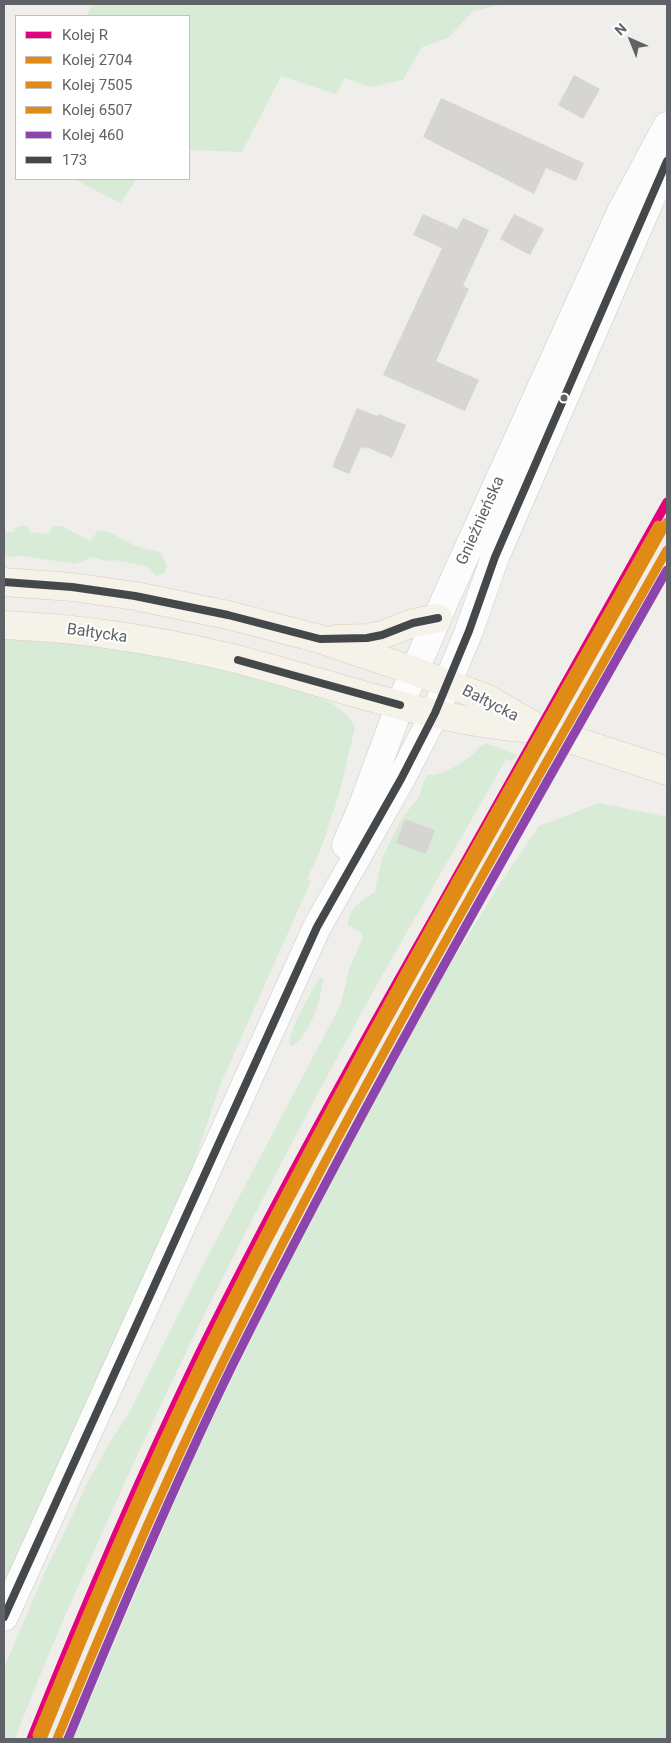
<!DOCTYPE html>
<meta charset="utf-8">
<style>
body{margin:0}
#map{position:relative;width:671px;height:1743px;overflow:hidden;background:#efeeea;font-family:Roboto,sans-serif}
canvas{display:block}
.frame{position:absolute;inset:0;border:5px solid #5f6368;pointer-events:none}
.legend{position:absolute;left:15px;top:15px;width:175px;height:165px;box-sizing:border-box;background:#fff;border:1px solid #bfc1c3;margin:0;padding:6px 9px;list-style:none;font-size:15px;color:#5f6368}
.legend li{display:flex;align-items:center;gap:10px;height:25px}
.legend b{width:25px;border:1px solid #bfc1c3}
.north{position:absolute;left:606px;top:15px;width:50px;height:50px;-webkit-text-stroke:4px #fff;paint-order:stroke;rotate:316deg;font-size:14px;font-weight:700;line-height:20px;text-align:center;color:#5f6368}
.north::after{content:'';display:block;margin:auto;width:18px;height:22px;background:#5f6368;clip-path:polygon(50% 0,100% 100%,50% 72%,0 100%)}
</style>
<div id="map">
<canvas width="671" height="1743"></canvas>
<div class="frame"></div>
<ul class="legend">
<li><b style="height:6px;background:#e5007d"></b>Kolej R</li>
<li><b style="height:6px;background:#df8b15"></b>Kolej 2704</li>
<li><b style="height:6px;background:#df8b15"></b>Kolej 7505</li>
<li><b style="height:6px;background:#df8b15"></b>Kolej 6507</li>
<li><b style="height:6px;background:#8e44ad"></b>Kolej 460</li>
<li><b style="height:6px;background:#45484a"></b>173</li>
</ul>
<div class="north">N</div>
</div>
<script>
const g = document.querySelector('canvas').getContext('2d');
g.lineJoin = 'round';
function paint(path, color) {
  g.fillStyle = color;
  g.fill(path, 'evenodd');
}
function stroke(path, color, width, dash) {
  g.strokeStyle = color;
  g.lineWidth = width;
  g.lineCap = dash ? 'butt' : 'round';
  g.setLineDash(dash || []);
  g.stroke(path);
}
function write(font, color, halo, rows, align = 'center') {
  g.font = font + ' Roboto,sans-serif';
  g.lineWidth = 4;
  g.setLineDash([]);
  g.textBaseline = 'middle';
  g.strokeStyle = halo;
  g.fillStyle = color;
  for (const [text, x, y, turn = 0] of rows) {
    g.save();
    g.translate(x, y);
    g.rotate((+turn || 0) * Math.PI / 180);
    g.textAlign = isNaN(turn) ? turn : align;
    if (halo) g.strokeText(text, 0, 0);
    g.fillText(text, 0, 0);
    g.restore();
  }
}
const green = new Path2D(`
 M 93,4 L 504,4 L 473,11 L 448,38 L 422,47 L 403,80 L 370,87 L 345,78 L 336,94 L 281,76 L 242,152 L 189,150 L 189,16 L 86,16 Z
 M 74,179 L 137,179 L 120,203 Z
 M 26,525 L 31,532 L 47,534 L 54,526 L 62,526 L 90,541 L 98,531 L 107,531 L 135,546 L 160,552 L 167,565 L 164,573 L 156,576 L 146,566 L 114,560 L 106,561 L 93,557 L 75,564 L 24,556 L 4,557 L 4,532 L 13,532 L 17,527 Z
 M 4,639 L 91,645 L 167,658 L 271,681 L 314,695 L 334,705 L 347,715 L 355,727 L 339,794 L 322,846 L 307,879 L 311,881 L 220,1085 L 190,1175 L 4,1591 Z
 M 486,743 L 517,755 L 513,761 L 506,759 C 455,850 401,940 351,1032 C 266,1189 185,1348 112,1511 C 78,1586 44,1662 15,1739 L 4,1739 L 4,1668 L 44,1574 L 89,1480 L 110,1442 L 129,1413 L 210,1252 L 340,1006 L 346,984 L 349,969 L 363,937 L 360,932 L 348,925 C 348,909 362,900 375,892 L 382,858 L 402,818 L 419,797 L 424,781 L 428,775 C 440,776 461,764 471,756 C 476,751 480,746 486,743 Z
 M 599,803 L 667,817 L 667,1739 L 73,1739 L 191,1463 L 300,1239 L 394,1054 L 505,876 L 539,826 Z
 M 323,977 C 322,997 310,1036 292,1046 L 289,1044 C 290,1029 309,996 317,982 L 320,978 Z`);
const building = new Path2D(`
 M 574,75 L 600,89 L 583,119 L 558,105 Z
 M 441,98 L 584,163 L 576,181 L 546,168 L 534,194 L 423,137 Z
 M 423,214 L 457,229 L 463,218 L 489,230 L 463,286 L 469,289 L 436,361 L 479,380 L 465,411 L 383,375 L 442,248 L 413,235 Z
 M 514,214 L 544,229 L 530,255 L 500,239 Z
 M 357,408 L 377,416 L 379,414 L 406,425 L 392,458 L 366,447 L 365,449 L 361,447 L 349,474 L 332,467 Z
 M 405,819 L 435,830 L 426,854 L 396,843 Z`);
const secondary = new Path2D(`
 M 346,845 L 361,810 L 400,705 L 445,600 L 621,212 L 667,126
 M 4,1617 L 317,927 L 401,779 L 435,713 L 469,631 L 495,557 L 667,161`);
const primary = new Path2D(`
 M 4,582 L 72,587 L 135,596 L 228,615 L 320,639 L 414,671 L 488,699 L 539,729 L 667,771
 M 4,625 C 81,628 157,640 232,658 C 331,683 430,722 533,729
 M 337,639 L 367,638 L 382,635 L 413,623 L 438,618`);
const bus1 = new Path2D(`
 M 4,582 L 72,587 L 135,596 L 228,615 L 320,639 L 367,638 L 382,635 L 413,623 L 438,618
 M 238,660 L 400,705
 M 4,1617 L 317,927 L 401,779 L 435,713 L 469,631 L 495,557 L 667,161`);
const rail1 = new Path2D(`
 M 31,1739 C 83,1609 138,1480 199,1354 C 272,1206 352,1061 434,917 C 511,778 589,640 667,502`);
const rail2 = new Path2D(`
 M 42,1739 C 93,1612 147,1485 207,1361 C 277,1216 356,1076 434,936 C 512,798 590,660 667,522`);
const rail3 = new Path2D(`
 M 57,1739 C 109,1613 162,1487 222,1364 C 358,1086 515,819 667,550`);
const rail4 = new Path2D(`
 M 37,1735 C 90,1607 144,1478 205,1353 C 344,1071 503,799 658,525`);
const rail5 = new Path2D(`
 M 68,1739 C 120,1613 173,1487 233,1364 C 367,1094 518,833 667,570`);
const markers = [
 [564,398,4.5,"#5f6368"]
];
const streetNames = [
 ["Gnieźnieńska",481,521,-66],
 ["Bałtycka",97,634,8],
 ["Bałtycka",490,704,27]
];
paint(green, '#d8ebd6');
paint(building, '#d6d5d3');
stroke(secondary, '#cacacb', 29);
stroke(primary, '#d7ceb8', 29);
stroke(secondary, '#fdfcfc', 28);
stroke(primary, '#f4f2e9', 28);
stroke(bus1, '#45484a', 8);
stroke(rail1, '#e5007d', 9);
stroke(rail2, '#df8b15', 9);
stroke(rail3, '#df8b15', 9);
stroke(rail4, '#df8b15', 9);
stroke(rail5, '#8e44ad', 9);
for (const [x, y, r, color] of markers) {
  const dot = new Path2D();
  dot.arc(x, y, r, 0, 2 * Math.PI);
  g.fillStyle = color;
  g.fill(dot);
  stroke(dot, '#fff', 2);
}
write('16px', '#5f6368', '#fff', streetNames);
</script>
